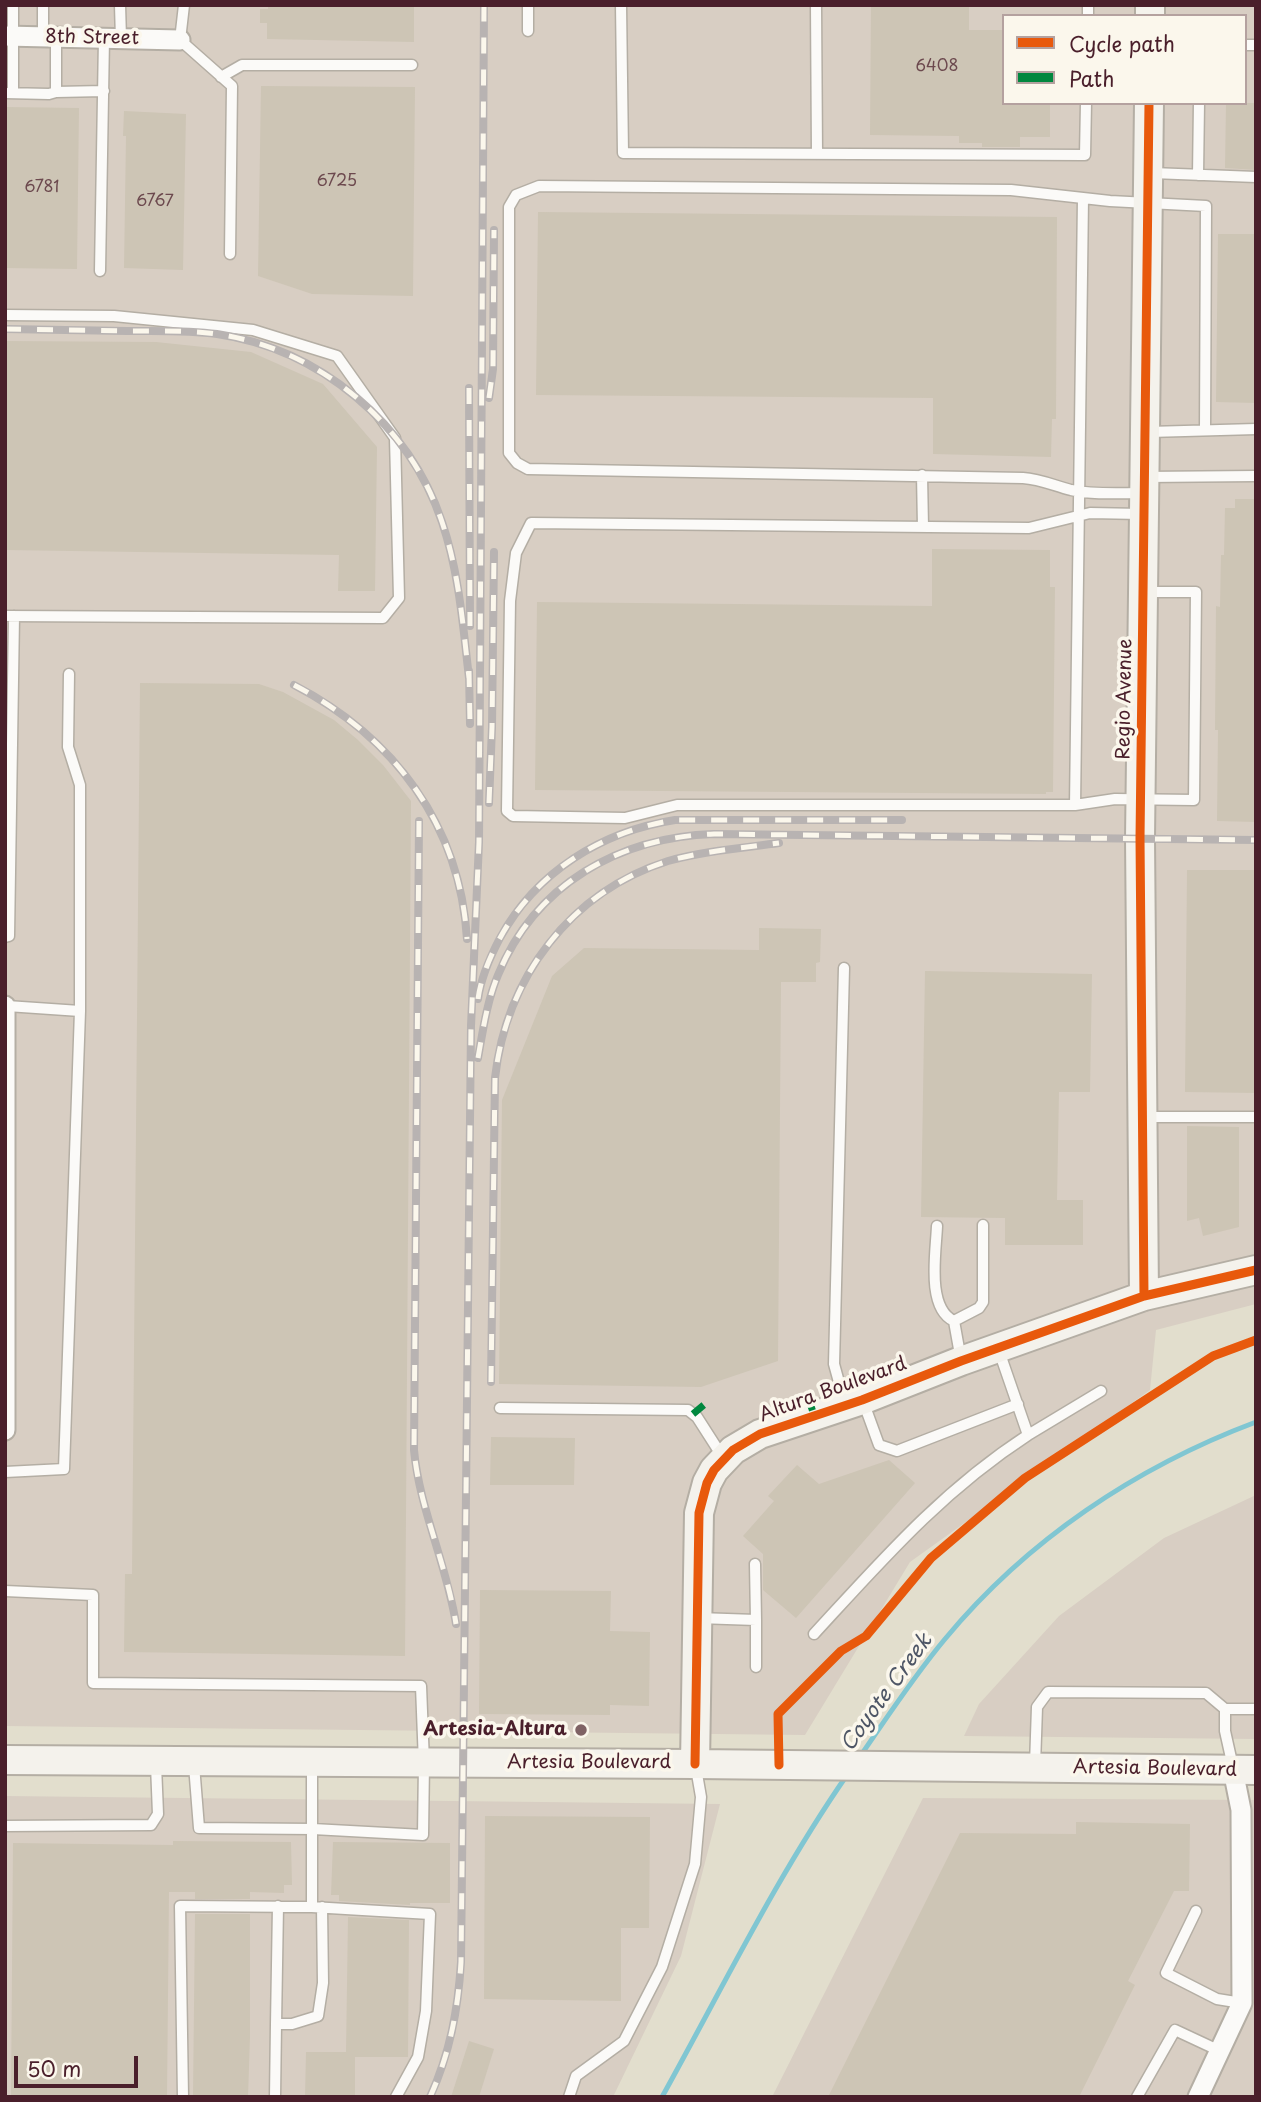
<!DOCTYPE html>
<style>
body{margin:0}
#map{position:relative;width:1261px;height:2102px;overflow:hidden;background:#e2decd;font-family:"Playpen Sans",sans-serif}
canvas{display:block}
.frame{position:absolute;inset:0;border:7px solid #4a1f2b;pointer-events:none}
.legend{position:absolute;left:1002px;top:14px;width:245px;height:91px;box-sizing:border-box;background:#fbf7ec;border:2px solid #b4a19f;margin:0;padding:9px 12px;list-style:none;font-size:21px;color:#4a1f2b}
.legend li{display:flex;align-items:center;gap:14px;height:35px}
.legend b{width:35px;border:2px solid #b4a19f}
.scale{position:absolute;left:14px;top:2056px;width:124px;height:32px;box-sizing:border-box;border:4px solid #4a1f2b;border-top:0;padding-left:9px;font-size:21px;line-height:24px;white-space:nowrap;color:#4a1f2b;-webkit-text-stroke:5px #fbf7ec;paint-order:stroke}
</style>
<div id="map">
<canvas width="1261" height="2102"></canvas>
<div class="frame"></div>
<ul class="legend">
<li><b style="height:9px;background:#e8590c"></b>Cycle path</li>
<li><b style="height:9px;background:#00873e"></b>Path</li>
</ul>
<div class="scale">50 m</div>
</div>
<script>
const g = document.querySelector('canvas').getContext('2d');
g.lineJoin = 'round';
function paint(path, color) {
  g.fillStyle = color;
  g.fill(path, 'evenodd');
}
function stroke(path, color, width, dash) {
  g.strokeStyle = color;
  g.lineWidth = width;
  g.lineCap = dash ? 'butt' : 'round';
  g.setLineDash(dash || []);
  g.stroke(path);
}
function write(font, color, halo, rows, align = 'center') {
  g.font = font + ' "Playpen Sans",sans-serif';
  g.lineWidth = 7;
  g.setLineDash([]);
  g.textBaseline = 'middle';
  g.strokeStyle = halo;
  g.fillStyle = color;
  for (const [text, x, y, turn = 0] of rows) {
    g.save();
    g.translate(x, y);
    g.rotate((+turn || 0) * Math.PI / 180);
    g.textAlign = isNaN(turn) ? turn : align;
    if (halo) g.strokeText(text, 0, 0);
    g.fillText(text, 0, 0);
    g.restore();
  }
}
const industrial = new Path2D(`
 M 5,5 L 1256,5 L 1256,1304 L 1156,1330 L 1150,1390 L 910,1562 L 805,1735 L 5,1726 ZM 1004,16 L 1245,16 L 1245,103 L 1004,103 Z
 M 1256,1495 L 1256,1739 L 964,1736 L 979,1704 L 1059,1616 L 1164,1538 Z
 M 5,1796 L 720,1804 L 681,1956 L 613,2097 L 5,2097 Z
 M 923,1798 L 1256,1800 L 1256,2097 L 772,2097 Z`);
const stream = new Path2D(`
 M 861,1755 C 888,1716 914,1676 945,1639 C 1027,1540 1136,1467 1256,1422
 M 662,2097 C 722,1989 777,1876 847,1775`);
const building = new Path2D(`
 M 268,5 L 414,5 L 414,42 L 267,39 L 267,23 L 260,23 L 260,9 L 268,9 Z
 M 871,5 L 969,5 L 969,30 L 1004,30 L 1004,103 L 1050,103 L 1050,137 L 1020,137 L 1020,147 L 982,147 L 982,143 L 959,143 L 959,136 L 870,135 Z
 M 261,86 L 415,87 L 413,296 L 312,294 L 258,276 Z
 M 1226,103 L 1256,103 L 1256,170 L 1225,168 Z
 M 5,107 L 79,108 L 77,269 L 5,268 Z
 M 124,111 L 186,114 L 183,270 L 124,268 L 126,136 L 123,136 Z
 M 538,212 L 1057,217 L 1056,419 L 1052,419 L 1051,457 L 933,454 L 933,398 L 536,395 Z
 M 1218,234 L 1256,234 L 1256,403 L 1216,402 Z
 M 5,341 L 156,342 L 251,352 L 323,384 L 377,447 L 375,591 L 338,591 L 339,555 L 5,550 Z
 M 1235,499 L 1256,499 L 1256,822 L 1217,821 L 1218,730 L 1215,730 L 1216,606 L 1220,607 L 1221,555 L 1224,555 L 1225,508 L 1235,508 Z
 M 932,549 L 1050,550 L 1050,587 L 1055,587 L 1053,792 L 1046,792 L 1046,794 L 535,790 L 537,602 L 932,606 Z
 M 140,683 L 259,684 L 283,692 L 334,720 L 358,740 L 383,765 L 411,801 L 405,1656 L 124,1652 L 125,1574 L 132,1574 Z
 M 1187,870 L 1256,870 L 1256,1093 L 1185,1092 Z
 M 759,928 L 821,929 L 820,962 L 816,963 L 816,982 L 781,982 L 778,1361 L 701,1387 L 499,1384 L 502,1100 L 552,976 L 584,948 L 759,950 Z
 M 925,971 L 1092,974 L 1090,1092 L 1059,1092 L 1057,1200 L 1083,1200 L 1083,1245 L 1005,1245 L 1005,1218 L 921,1217 Z
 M 1187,1126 L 1239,1127 L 1239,1227 L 1203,1236 L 1199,1218 L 1187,1221 Z
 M 491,1437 L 575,1438 L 574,1485 L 490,1485 Z
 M 889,1460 L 915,1483 L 796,1618 L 763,1590 L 763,1554 L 743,1536 L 774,1501 L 768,1496 L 797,1465 L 819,1484 Z
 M 480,1590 L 611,1591 L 610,1631 L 650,1632 L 649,1706 L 610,1705 L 610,1715 L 479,1714 Z
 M 485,1816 L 650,1817 L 649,1928 L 621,1928 L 621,2001 L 484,1999 Z
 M 1076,1822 L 1190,1824 L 1189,1891 L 1174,1891 L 1128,1981 L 1135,1985 L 1079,2097 L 828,2097 L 960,1833 L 1076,1834 Z
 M 173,1841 L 291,1842 L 292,1885 L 284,1885 L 284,1893 L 250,1892 L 250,1899 L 195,1899 L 195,1892 L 169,1892 L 167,2097 L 11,2097 L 13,1843 L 173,1845 Z
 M 333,1842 L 450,1843 L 450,1903 L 410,1903 L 410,1905 L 339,1901 L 339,1895 L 331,1895 Z
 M 195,1914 L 250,1914 L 250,2036 L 248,2097 L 193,2097 Z
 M 348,1917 L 409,1920 L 408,2057 L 355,2057 L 355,2097 L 305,2097 L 306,2052 L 346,2052 Z
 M 469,2041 L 494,2049 L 479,2097 L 451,2097 Z`);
const lane = new Path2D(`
 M 13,5 L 13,93
 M 43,5 L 43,37
 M 120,5 L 121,39
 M 184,5 L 180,40 L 232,86 L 230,254
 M 528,5 L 528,31
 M 621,5 L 623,153 L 1085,155 L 1086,103
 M 816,5 L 817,154
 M 1088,16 L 1088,5
 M 1245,45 L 1256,45
 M 221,77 L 242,65 L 412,65
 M 56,92 L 104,91
 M 5,93 L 49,94 L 56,92 L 56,38
 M 1152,173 L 1256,177
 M 1198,175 L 1199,103
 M 100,271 L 104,38
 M 5,315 L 114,316 L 253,330 L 337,356 L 395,438 L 399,598 L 383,618 L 5,616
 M 1149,432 L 1256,429
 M 922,475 L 923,527
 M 1145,477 L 1256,476
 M 1143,493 C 1119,493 1095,495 1071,490 C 1055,486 1040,479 1023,478 L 528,469 L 517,463 L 509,453 L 509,207 L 516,195 L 539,186 L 1011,190 L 1110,201 L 1206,206 L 1205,430
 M 1141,514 L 1090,513 L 1029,528 L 531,523 L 516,553 L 510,601 L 507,811 L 513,816 L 625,818 L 677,805 L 1075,805 L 1115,799 L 1194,800 L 1196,592 L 1144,592
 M 69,674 L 68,747 L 80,785 L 80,1011
 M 1075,805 L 1083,198
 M 5,937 L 9,936 L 14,616
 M 844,968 L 834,1364 L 845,1404
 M 1146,1117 L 1256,1117
 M 937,1226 C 936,1252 926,1308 954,1321 L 961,1360
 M 954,1321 L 979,1308 L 983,1302 L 983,1225
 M 863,1401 L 879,1445 L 897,1451 L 1018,1404
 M 500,1408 L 688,1410 L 697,1417 L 722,1456
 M 1028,1435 L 1101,1391
 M 5,1472 L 64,1469 L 80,1011 L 7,1006
 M 755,1564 L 756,1620
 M 5,1591 L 93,1595 L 93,1683 L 421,1686 L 424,1763 L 423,1835 L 313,1829 L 199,1828 L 194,1765
 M 698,1618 L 756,1620 L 756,1667
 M 814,1634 C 883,1559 942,1491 1028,1435 L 999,1351
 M 1225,1709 L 1225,1731 L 1233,1767
 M 1035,1765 L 1037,1707 L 1048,1692 L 1206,1693 L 1225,1709 L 1256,1709
 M 5,1826 L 151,1825 L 158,1814 L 156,1765
 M 312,1907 L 312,1766
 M 1196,1911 L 1166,1973 L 1217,1999 L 1242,2003
 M 276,2024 L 278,1906
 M 183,2097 L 180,1906 L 312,1907 L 430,1914 L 426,2011 L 418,2057 L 396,2097
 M 275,2097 L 276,2024 L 292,2024 L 318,2016 L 323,1983 L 322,1907
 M 569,2097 L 576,2076 L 624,2041 L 662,1967 L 695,1864 L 701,1797 L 696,1768
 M 1137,2097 L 1175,2030 L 1220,2051`);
const street = new Path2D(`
 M 5,36 L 180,40
 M 5,1006 L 5,1430
 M 1198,2097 L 1242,2003 L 1241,1810 L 1233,1770`);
const secondary = new Path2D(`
 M 1150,16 L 1150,5
 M 1144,1296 L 1140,838 L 1149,103
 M 5,1760 L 695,1764 L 1256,1770
 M 695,1764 L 699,1513 L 707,1483 L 714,1470 L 733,1450 L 760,1434 L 862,1400 L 961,1361 L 1144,1296 L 1256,1270`);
const rail = new Path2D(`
 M 5,329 C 46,330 87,330 127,331 C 157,331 188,330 217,334 C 320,349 409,424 442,522 C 459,572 463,626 469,678
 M 469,388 L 470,626
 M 489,398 L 493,369 L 494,230
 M 469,671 L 470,724
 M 294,685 C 394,737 460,825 467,939
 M 489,803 L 492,727 L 494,552
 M 419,821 L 414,1450 C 419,1507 447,1565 456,1624
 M 478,999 C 481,977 490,957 500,938 C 536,872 602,831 675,820 L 902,820
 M 478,1058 C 483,1030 487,1001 498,975 C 535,884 620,837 714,834 L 1256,840
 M 491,1382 L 495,1078 C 506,978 570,892 668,861 C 704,851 742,848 779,843
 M 430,2097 C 450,2053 458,2010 461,1962 L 471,1026 L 479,842 L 484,5`);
const quiet = new Path2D(`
 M 808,1397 L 814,1415
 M 693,1414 L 705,1404`);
const cycleway = new Path2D(`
 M 1144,1296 L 1140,838 L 1149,103
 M 695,1764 L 699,1513 L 707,1483 L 714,1470 L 733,1450 L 760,1434 L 862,1400 L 961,1361 L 1144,1296 L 1256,1270
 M 779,1765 L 778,1714 L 841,1651 L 866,1636 L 931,1558 L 1025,1478 L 1213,1356 L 1256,1340`);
const markers = [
 [581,1730,7,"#7f6264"]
];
const numberNames = [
 ["6408",937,67],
 ["6725",337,182],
 ["6781",42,188],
 ["6767",155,202]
];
const streetNames = [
 ["8th Street",92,38,1],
 ["Regio Avenue",1125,699,-89],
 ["Altura Boulevard",833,1390,-20],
 ["Artesia Boulevard",589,1763],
 ["Artesia Boulevard",1155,1769,1]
];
const poiNames = [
 ["Artesia-Altura",567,1730]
];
const waterNames = [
 ["Coyote Creek",887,1693,-54]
];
paint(industrial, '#d8cec3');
stroke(stream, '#80c6d2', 5);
paint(building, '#cdc5b5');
stroke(lane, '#b4aea4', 13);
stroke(street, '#b4aea4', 23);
stroke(secondary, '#b4aea4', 32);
stroke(lane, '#fbfaf8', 10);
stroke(street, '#fbfaf8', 19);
stroke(secondary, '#f4f2ec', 28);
stroke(rail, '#b8b3b2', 8);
stroke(rail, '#fbf7ec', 5, [16]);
stroke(quiet, '#00873e', 7, [14, 7]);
stroke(cycleway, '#e8590c', 9);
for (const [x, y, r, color] of markers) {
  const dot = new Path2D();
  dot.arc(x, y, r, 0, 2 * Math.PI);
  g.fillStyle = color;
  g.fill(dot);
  stroke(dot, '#fbf7ec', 2.5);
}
write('16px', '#6c494e', null, numberNames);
write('19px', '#4a1f2b', '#fbf7ec', streetNames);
write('bold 19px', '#4a1f2b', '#fbf7ec', poiNames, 'right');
write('italic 21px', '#4e5666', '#fbf7ec', waterNames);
</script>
